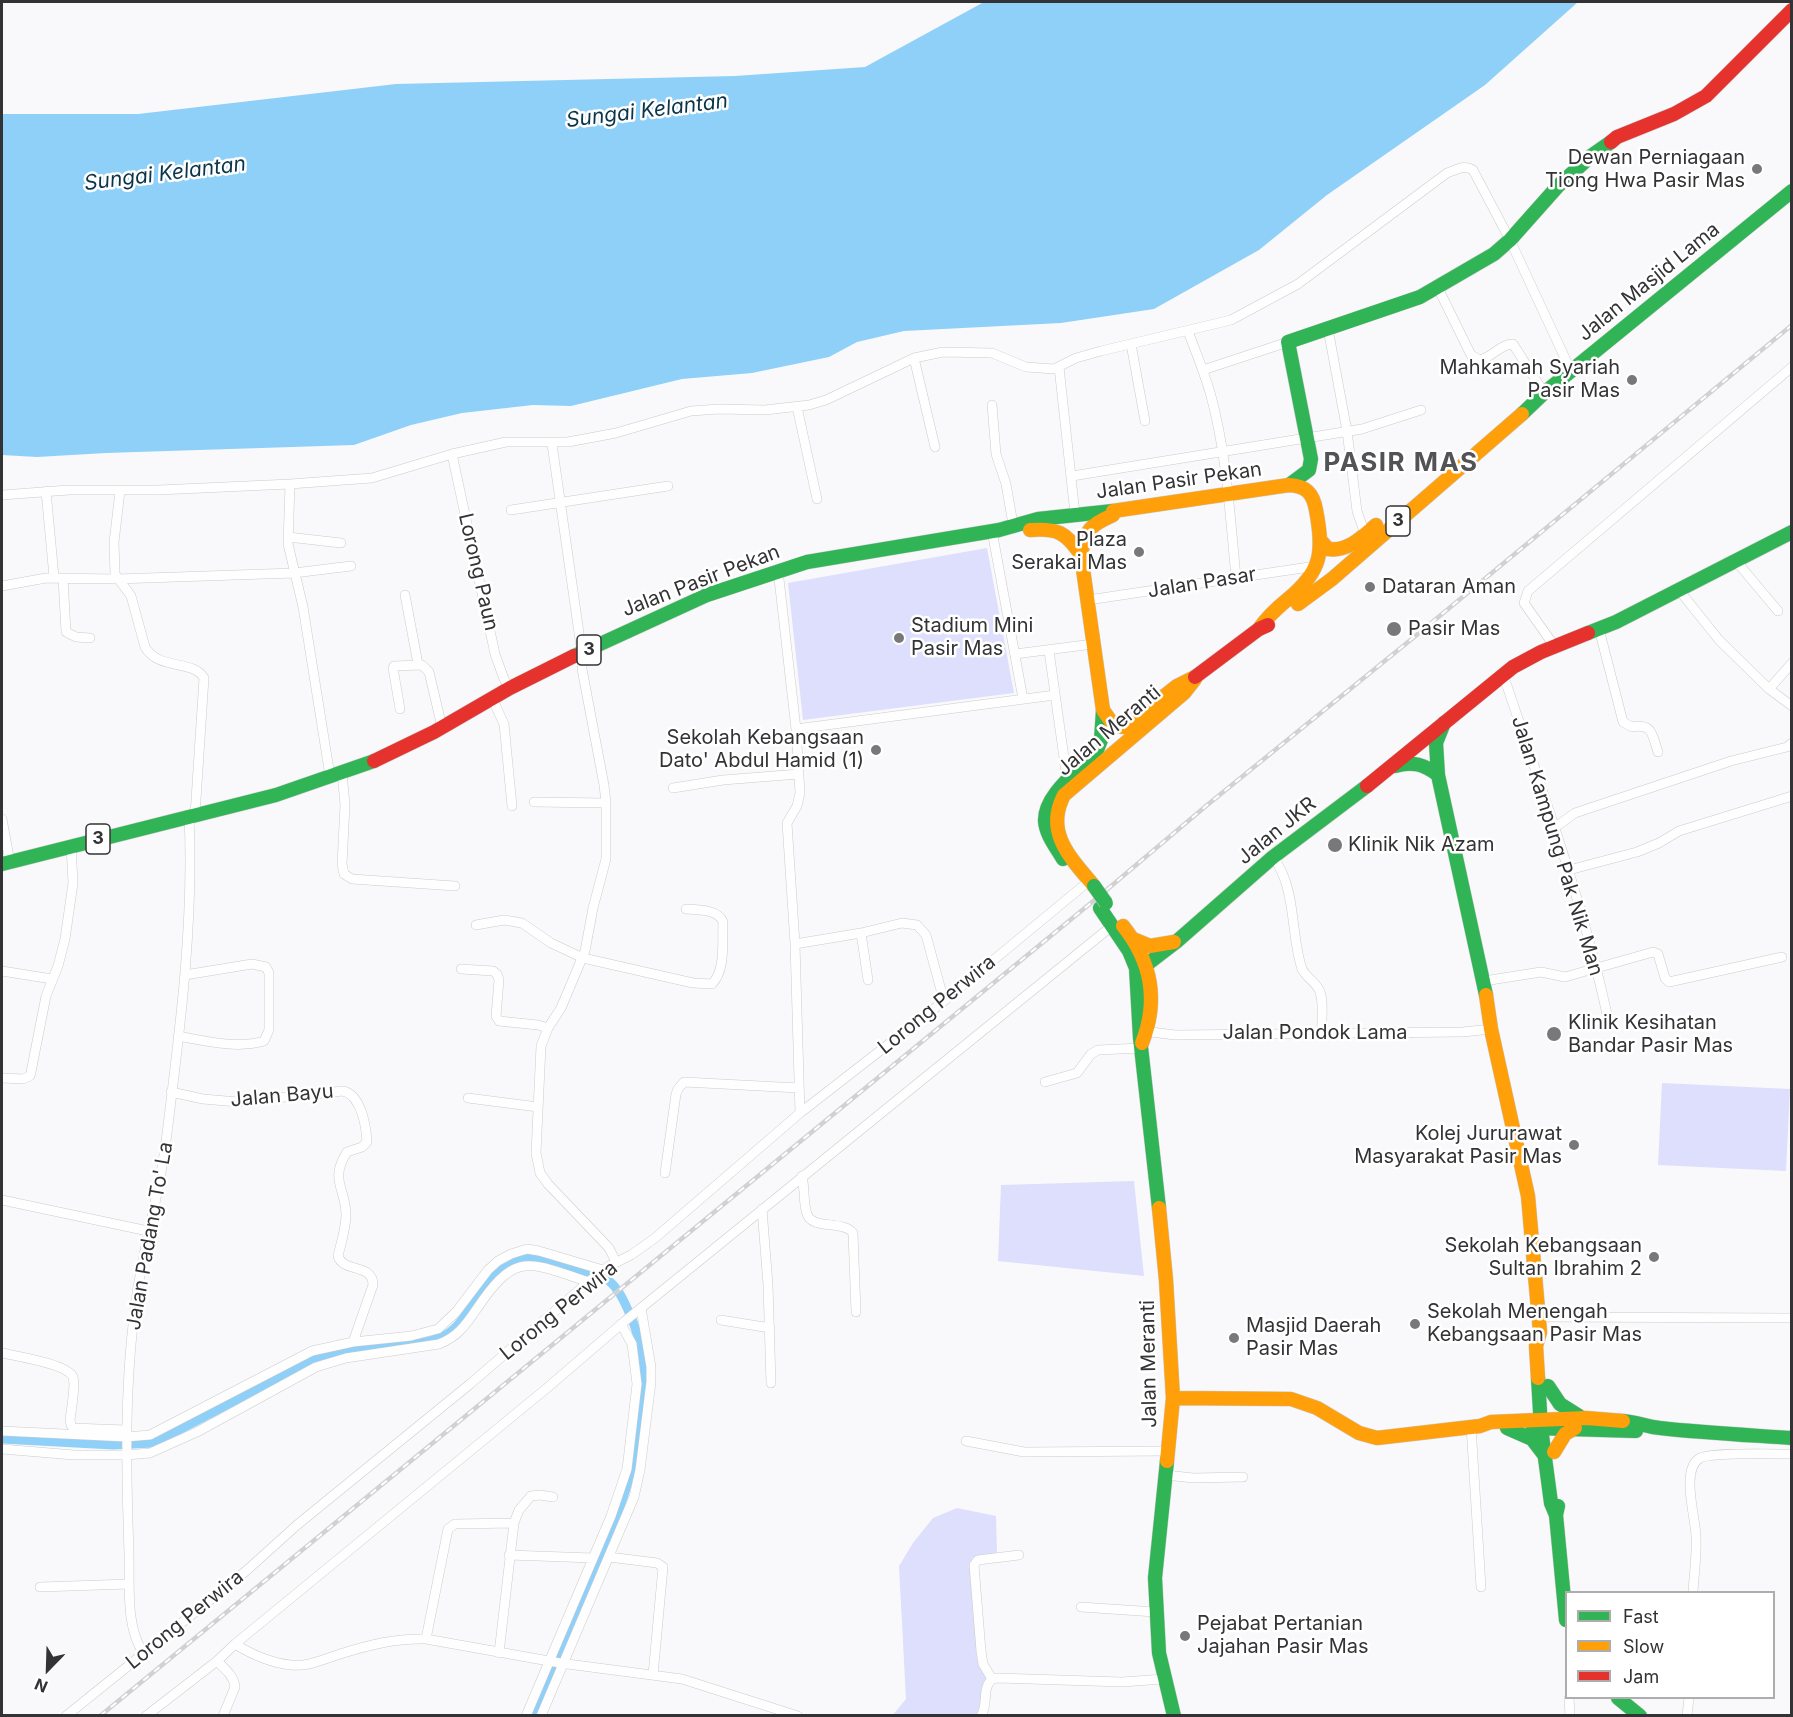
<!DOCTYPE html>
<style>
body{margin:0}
#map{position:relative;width:1793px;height:1717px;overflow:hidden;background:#f9f9fb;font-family:Inter,sans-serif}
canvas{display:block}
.frame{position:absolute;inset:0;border:3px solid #333335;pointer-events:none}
.legend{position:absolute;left:1565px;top:1591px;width:210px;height:108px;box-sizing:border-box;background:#fff;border:2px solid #adadae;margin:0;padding:8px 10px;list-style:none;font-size:18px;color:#333335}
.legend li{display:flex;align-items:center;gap:12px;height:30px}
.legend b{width:30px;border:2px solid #adadae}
.north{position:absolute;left:18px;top:1639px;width:60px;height:60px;-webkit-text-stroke:4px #fff;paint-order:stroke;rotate:203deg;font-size:16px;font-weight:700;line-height:24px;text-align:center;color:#333335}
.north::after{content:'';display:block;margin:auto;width:21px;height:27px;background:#333335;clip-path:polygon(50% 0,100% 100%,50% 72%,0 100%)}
</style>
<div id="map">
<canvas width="1793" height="1717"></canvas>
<div class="frame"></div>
<ul class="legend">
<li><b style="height:8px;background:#30b455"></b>Fast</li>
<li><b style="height:8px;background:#ff9f0a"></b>Slow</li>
<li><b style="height:8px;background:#e5322d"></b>Jam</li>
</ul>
<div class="north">N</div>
</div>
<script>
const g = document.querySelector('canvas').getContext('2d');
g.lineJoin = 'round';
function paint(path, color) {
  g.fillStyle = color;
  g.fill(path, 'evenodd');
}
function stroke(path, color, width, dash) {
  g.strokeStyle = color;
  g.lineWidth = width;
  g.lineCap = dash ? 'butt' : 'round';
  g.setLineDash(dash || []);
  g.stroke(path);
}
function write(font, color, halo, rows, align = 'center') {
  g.font = font + ' Inter,sans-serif';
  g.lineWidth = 5;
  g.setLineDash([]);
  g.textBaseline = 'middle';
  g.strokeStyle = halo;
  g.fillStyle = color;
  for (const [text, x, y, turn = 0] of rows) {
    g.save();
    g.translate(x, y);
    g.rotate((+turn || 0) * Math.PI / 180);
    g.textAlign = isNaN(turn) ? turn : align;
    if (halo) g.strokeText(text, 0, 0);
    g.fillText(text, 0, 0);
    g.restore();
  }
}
const green = new Path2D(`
 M 987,548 L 1014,693 L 803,720 L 788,583 Z
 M 1662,1083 L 1790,1089 L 1786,1171 L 1658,1165 Z
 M 1134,1181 L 1144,1276 L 998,1261 L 1001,1185 Z
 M 957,1508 L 996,1516 L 997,1553 L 972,1558 L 977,1659 L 987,1679 L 984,1681 C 981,1692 982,1703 978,1714 L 973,1716 L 892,1716 L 906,1699 L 899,1566 L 913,1543 L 933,1518 Z`);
const water = new Path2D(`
 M 984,2 L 1578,2 L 1485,85 L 1327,195 L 1259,250 L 1154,309 L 1061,323 L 904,331 L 857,342 L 829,357 L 752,373 L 682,379 L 571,406 L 533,405 L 462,413 L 411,425 L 354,445 L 106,453 L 37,457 L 2,455 L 2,114 L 138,114 L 396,84 L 735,76 L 865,67 Z`);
const canal = new Path2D(`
 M 2,1439 L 113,1445 L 154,1443 L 321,1356 L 333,1353 C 361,1349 425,1347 447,1334 C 461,1326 469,1308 478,1295 C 506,1254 524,1252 568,1267 C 582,1271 596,1274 608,1280 C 618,1288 623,1299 628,1310 C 657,1370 641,1446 620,1507 L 532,1716`);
const street = new Path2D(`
 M 1438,288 L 1471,355 L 1480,360 C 1492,357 1501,344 1513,344 L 1544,393
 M 1328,329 L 1347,431 L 1357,511 L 1365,534
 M 1188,331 C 1196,353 1205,374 1211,396 C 1227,455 1230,517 1236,577
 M 1131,344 L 1145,421
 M 914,358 L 935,447
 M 1059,367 L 1075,514
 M 1203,370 L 1288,342
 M 992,405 L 996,454 L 1006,484 L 1013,524
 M 797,407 L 817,499
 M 552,444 L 582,654 L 582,669 L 604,785 L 606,803 L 606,859 L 593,908 L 585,951 L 561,1008 L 548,1028 L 541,1046 L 536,1153 L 540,1173 L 548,1184 L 609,1248 L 616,1262
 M 452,454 L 495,654 L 504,679 L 510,688
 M 1072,476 L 1362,429 L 1421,410
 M 290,484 L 288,544 L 303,607 L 330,776
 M 46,491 L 54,577
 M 120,491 L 114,542 L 115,574 L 131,596 L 145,647 C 159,671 193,659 204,678 L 195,815
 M 2,495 L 69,490 L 159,490 L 290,484 L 372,478 L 452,454 L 506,442 L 568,442 L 616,433 L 691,411 L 719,409 L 765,410 L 809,405 L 826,400 L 914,358 L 943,352 L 992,353 L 1026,367 L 1054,369 L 1076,358 L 1101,351 L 1231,320 L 1298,284 L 1447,173 C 1457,170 1464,164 1473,170 L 1510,240 L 1571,371
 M 511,510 L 668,486
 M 992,531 L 1023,699
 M 288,537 L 341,543
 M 1736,561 L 1778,611
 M 778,570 L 796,729 L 800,793 L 797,806 L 787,823 L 795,944 L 800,1113
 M 63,578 L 66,632 L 76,637 L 90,638
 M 2,586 L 46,578 L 117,579 L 294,573 L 351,566
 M 1679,590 L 1719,640 L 1769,689 L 1792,706
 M 405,595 L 418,664
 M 1088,600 L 1316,566
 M 1599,629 L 1623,722 L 1632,727 C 1653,723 1652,735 1658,752
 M 1555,647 L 1524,603 L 1528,591 L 1792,367
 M 1049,651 L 1067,779
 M 1015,654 L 1093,644
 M 1503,674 C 1541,788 1583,901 1608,1019
 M 1769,689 L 1792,663
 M 492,698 L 504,724 L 512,806
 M 400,709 L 393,668 L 394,666 L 422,665 L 429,672 L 442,727
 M 796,729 L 1055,695
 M 342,772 L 345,805 L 342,864 L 344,874 L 352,879 L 455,886
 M 673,788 L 723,780 L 799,774
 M 534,802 L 606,803
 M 2,819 L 10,862
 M 1554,828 L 1575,813 L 1731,761 L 1787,747 L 1792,743
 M 1273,857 C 1297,889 1290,933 1302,969 C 1306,977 1313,980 1318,988 C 1325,998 1321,1020 1322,1032
 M 1569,870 L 1637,852 L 1659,843 L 1679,831 L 1792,796
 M 476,925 L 504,920 L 522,923 L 551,943 L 583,958 L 693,983 L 712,984 C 726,970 722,941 723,922 C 718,909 698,910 686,909
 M 861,933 L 868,980
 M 795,944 L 861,933 L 902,923 L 917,925 L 926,935 L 944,1001
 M 461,969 L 493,971 L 497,974 L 499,980 L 496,1016 L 499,1021 L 538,1025 L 548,1028
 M 2,971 L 52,979
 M 1484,981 L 1541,972 L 1565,977 L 1653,952 L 1658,954 L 1665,978 L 1669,982 L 1782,957
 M 1143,1031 L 1175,1035 L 1463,1032 L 1491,1029
 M 178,1036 C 205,1041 237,1049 264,1041 L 269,1030 L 269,973 L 266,967 L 252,964 L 185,975
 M 2,1078 L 23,1079 L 30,1076 L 31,1072 L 46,996 L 58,966 L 65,939 L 73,883 L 71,846
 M 1045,1082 L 1077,1073 L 1091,1054 L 1098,1050 L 1141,1048
 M 171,1092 L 203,1099 L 238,1102 L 343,1091 C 361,1095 366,1125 367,1142 L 362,1147 L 347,1152 C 329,1180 346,1189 346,1215 C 346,1228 341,1243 338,1256 C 343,1273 373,1263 373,1285 L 353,1342
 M 468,1098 L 538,1107
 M 665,1173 L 676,1094 L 678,1089 L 684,1082 L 799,1088
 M 802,1176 C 805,1188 803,1203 807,1214 C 812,1230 843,1220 853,1233 L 856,1312
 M 2,1200 L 148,1231
 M 762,1209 L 768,1285 L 771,1383
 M 1539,1317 L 1792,1318
 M 721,1320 L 770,1328
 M 2,1353 C 16,1356 68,1364 73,1377 C 76,1386 71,1410 70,1420 L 71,1425 L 73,1428 L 126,1430
 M 1471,1426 L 1481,1587
 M 2,1431 L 126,1437 L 150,1435 L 312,1351 L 353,1342 L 411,1336 L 438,1329 L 456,1312 L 488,1270 L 498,1261 L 511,1254 L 527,1249 L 539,1251 L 603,1270
 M 966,1441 L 1024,1452 L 1168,1451
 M 2,1449 L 74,1455 L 126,1455 L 150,1453 L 197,1432 L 316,1367 L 346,1358 L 439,1344 C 457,1337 465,1326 476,1310 C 516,1250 528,1262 589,1282
 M 1166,1475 L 1193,1478 L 1243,1477
 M 509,1555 L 593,1558
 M 609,1557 L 657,1563 L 663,1567 L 653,1675
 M 40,1587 L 129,1584
 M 1693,1592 C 1694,1574 1697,1555 1696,1537 C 1696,1519 1680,1469 1700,1458 C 1712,1452 1774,1454 1792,1454
 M 1081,1607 L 1155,1612
 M 426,1639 L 448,1529 L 455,1524 L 514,1523
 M 235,1644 C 251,1654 272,1663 291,1665 C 307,1667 325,1659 340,1654 C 369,1645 396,1638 426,1639 L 560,1663 L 682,1679 L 798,1716
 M 499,1653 L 514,1523 L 519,1510 L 531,1496 L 540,1495 L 553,1497
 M 144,1654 C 125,1627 130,1585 129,1553 C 126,1466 124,1380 137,1294 C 145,1240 161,1188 167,1133 C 180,1029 194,922 189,816
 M 217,1661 C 225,1669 234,1676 235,1687 L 223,1716
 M 992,1679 L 983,1664 L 981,1651 L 974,1565 L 978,1560 L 1019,1555
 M 1569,1698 L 1570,1716
 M 66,1716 L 246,1571 L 297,1525 L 470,1384 L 599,1273 L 609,1266 L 631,1255 L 655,1238 L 800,1113 L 944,1001 L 1083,886
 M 146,1716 L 217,1661 L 235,1644 L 547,1388 L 625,1321 L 1113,925
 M 526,1716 L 611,1516 L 627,1469 L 637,1384 L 632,1344 L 621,1324
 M 541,1716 L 634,1497 L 640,1470 L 651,1382 L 651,1367 L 641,1308
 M 981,1716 C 989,1703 981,1690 992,1679 L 998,1678 L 1122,1682 L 1164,1679
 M 1687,1716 L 1689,1698`);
const fast = new Path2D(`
 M 1522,414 L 1544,393 L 1792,191
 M 1289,485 L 1309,470 L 1311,459 L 1288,342 L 1420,297 L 1494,254 L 1510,240 L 1558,186 L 1591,156 L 1611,142
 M 1588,633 L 1616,622 L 1792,532
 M 574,656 L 707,595 L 807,562 L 999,530 L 1038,519 L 1113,511
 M 1444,723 L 1436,743 L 1438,775 L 1486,995
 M 1395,766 C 1412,761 1424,764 1438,775
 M 1063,859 C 1056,847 1046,835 1045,821 C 1044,794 1081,769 1097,750 L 1101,740 L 1103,710
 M 2,864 L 276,795 L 374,761
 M 1100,908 L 1129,951 L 1136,968 L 1140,1038 L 1159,1208
 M 1136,968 L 1146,965 L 1176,942 L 1273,857 L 1367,786
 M 1538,1378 L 1541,1428 L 1551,1503 L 1556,1515
 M 1548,1386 L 1560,1404 L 1579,1416
 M 1623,1421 C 1636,1422 1648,1427 1660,1428 C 1704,1433 1748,1435 1792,1438
 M 1507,1428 L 1532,1439 L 1545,1456
 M 1533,1428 L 1636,1431
 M 1167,1461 L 1155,1578 L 1159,1653 L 1174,1716
 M 1558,1506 L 1556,1515 L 1566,1620
 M 1618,1698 L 1640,1716`);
const slow = new Path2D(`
 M 1113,511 L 1289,485 C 1306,486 1313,493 1316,510 C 1324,552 1322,571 1288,599 C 1277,608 1267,617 1259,629
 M 1113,515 C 1090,525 1085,530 1081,555 L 1103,710 L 1114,726 L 1125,727 L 1177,686 L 1195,677
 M 1030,530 C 1057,528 1066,532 1081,555
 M 1322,542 L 1328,549 C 1348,552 1362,537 1376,525
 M 1298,604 L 1332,579 L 1522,414
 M 1094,886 C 1071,858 1044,833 1064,795 L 1184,693 L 1195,679
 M 1123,926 C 1151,961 1159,1000 1142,1043
 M 1133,939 L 1150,946 L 1174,942
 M 1486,995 L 1491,1029 L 1528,1196 L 1540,1332 L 1536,1346 L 1538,1378
 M 1159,1208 L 1166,1280 L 1173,1398 L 1167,1461
 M 1173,1398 L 1291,1399 L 1317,1408 L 1359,1433 L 1377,1438 L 1480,1426 L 1491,1422 L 1586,1418 L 1623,1421
 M 1554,1452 L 1565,1434 L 1575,1428`);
const jam = new Path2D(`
 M 1611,142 L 1617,137 L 1674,114 L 1706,96 L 1792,10
 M 1195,677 L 1259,629 L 1268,625
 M 374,761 L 434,732 L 510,688 L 574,656
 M 1367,786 L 1513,667 L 1541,652 L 1588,633`);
const rail = new Path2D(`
 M 100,1716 L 1097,898 L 1206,806 L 1413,638 L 1792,325`);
const fastBridge = new Path2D(`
 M 1094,886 L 1106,903`);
const markers = [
 [1757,169,6,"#78787a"],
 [1632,380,6,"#78787a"],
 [1139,552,6,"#78787a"],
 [1370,587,6,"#78787a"],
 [1394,629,8,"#78787a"],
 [899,638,6,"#78787a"],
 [876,750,6,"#78787a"],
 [1335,845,8,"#78787a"],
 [1554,1034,8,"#78787a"],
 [1574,1145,6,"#78787a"],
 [1654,1257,6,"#78787a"],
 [1415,1324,6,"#78787a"],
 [1234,1338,6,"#78787a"],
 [1185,1636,6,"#78787a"]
];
const shields = [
 [1398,521,24],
 [589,650,24],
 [98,839,24]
];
const shieldNames = [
 ["3",1398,521],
 ["3",589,650],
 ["3",98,839]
];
const poiNames = [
 ["Dewan Perniagaan",1745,158,"right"],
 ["Tiong Hwa Pasir Mas",1745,181,"right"],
 ["Mahkamah Syariah",1620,368,"right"],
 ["Pasir Mas",1620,391,"right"],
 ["Plaza",1127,540,"right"],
 ["Serakai Mas",1127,563,"right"],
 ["Dataran Aman",1382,587],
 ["Stadium Mini",911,626],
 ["Pasir Mas",911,649],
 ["Pasir Mas",1408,629],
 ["Sekolah Kebangsaan",864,738,"right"],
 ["Dato' Abdul Hamid (1)",864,761,"right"],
 ["Klinik Nik Azam",1348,845],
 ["Klinik Kesihatan",1568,1023],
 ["Bandar Pasir Mas",1568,1046],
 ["Kolej Jururawat",1562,1134,"right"],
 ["Masyarakat Pasir Mas",1562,1157,"right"],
 ["Sekolah Kebangsaan",1642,1246,"right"],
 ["Sultan Ibrahim 2",1642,1269,"right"],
 ["Sekolah Menengah",1427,1312],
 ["Kebangsaan Pasir Mas",1427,1335],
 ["Masjid Daerah",1246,1326],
 ["Pasir Mas",1246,1349],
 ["Pejabat Pertanian",1197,1624],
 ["Jajahan Pasir Mas",1197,1647]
];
const streetNames = [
 ["Jalan Masjid Lama",1649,282,-39],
 ["Jalan Pasir Pekan",1179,481,-8],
 ["Lorong Paun",478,572,77],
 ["Jalan Pasir Pekan",701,581,-21],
 ["Jalan Pasar",1202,583,-9],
 ["Jalan Meranti",1109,731,-40],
 ["Jalan JKR",1277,831,-39],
 ["Jalan Kampung Pak Nik Man",1557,846,73],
 ["Lorong Perwira",937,1005,-39],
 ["Jalan Pondok Lama",1315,1033],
 ["Jalan Bayu",282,1096,-5],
 ["Jalan Padang To' La",150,1236,-80],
 ["Lorong Perwira",559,1311,-39],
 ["Jalan Meranti",1149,1364,-91],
 ["Lorong Perwira",185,1620,-39]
];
const waterNames = [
 ["Sungai Kelantan",647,111,-7],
 ["Sungai Kelantan",165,174,-7]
];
const districtNames = [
 ["PASIR MAS",1401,463]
];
paint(green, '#dddffc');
paint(water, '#8fd0f9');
stroke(canal, '#8fd0f9', 9);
stroke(street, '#cbcbcd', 10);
stroke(fast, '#cbcbcd', 15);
stroke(slow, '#cbcbcd', 15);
stroke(jam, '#cbcbcd', 15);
stroke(street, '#fefefe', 9);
stroke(fast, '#30b455', 14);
stroke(slow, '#ff9f0a', 14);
stroke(jam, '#e5322d', 14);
stroke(rail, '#d1d1d2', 4.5);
stroke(rail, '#fff', 2, [7]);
stroke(fastBridge, '#cbcbcd', 15, []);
stroke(fastBridge, '#30b455', 14);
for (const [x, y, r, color] of markers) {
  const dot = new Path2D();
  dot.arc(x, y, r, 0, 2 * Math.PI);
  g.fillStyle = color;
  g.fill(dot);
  stroke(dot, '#fff', 2);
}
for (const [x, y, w] of shields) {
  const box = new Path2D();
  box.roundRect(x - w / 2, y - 15, w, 30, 4.5);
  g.fillStyle = '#fff';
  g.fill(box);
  stroke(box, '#333335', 1.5);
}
write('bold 18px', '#333335', null, shieldNames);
write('20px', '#333335', '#fff', poiNames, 'left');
write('20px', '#333335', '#fff', streetNames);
write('italic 21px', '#0b354b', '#fff', waterNames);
g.letterSpacing = '1.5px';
write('bold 26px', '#525356', '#fff', districtNames);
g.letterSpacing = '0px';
</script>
